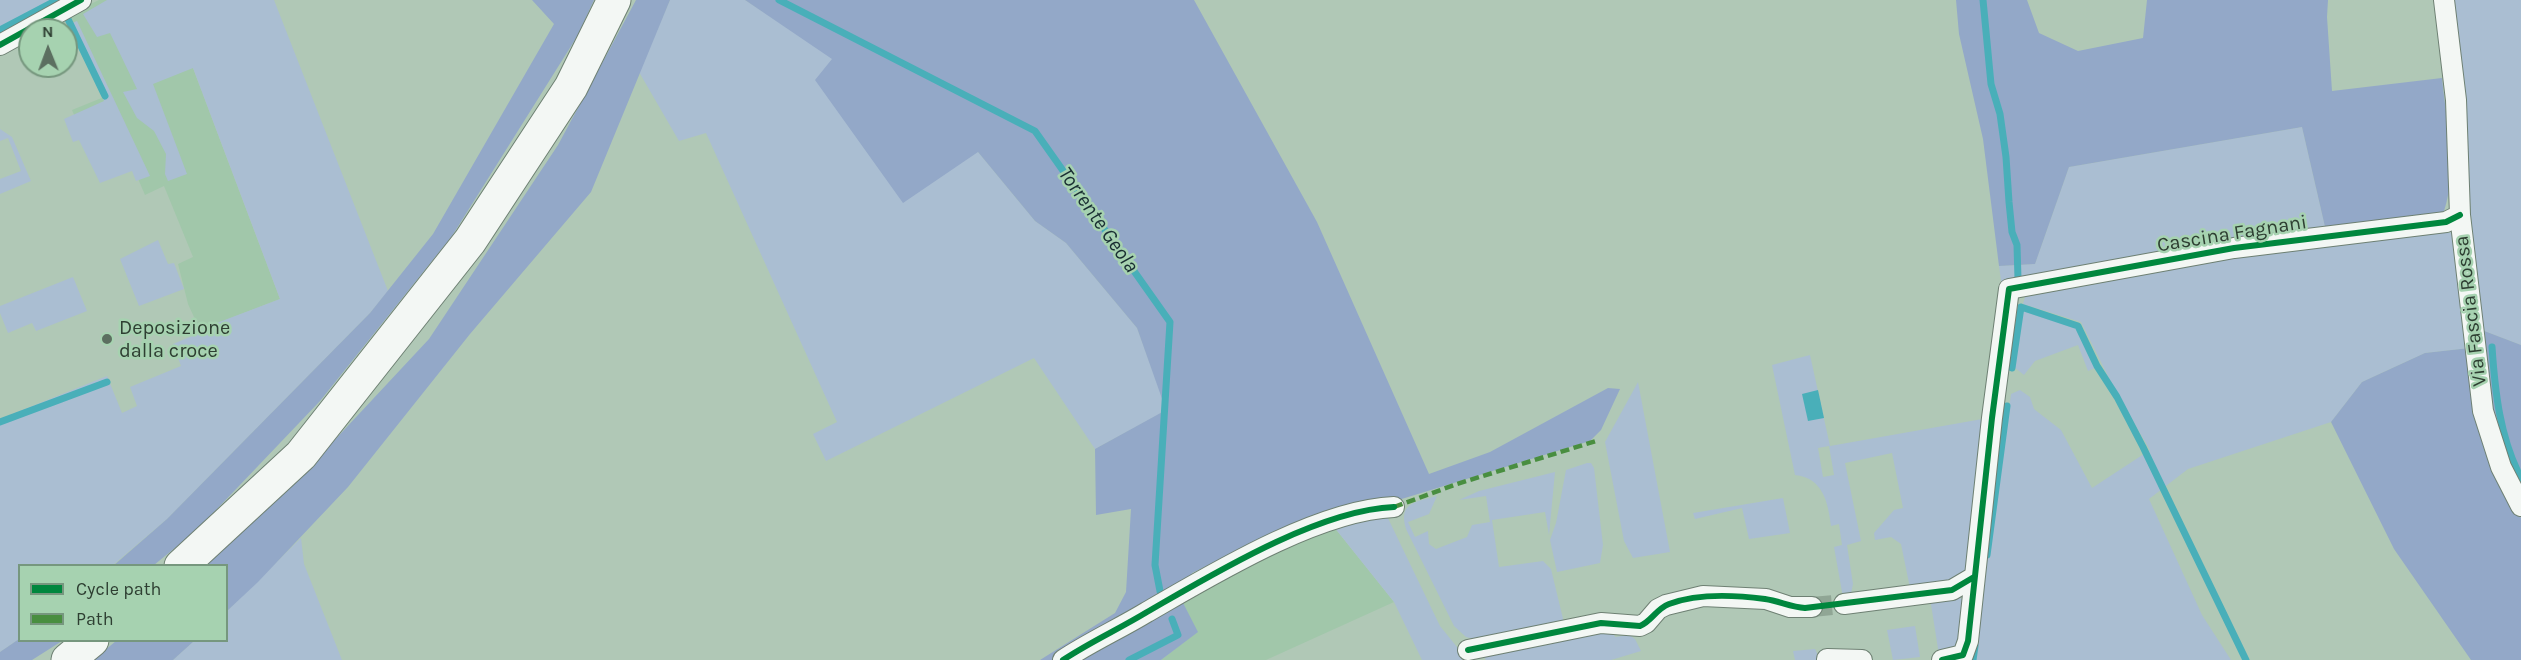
<!DOCTYPE html>
<style>
body{margin:0}
#map{position:relative;width:2521px;height:660px;overflow:hidden;background:#b0c8b6;font-family:Karla,sans-serif}
canvas{display:block}
.legend{position:absolute;left:18px;top:564px;width:210px;height:78px;box-sizing:border-box;background:#a6d2b0;border:2px solid #76977e;margin:0;padding:8px 10px;list-style:none;font-size:18px;color:#2e3f32}
.legend li{display:flex;align-items:center;gap:12px;height:30px}
.legend b{width:30px;border:2px solid #76977e}
.north{position:absolute;left:18px;top:18px;width:60px;height:60px;box-sizing:border-box;background:#a6d2b0;border:2px solid #76977e;border-radius:50%;rotate:359deg;font-size:16px;font-weight:700;line-height:24px;text-align:center;color:#2e3f32}
.north::after{content:'';display:block;margin:auto;width:21px;height:27px;background:#5c6f60;clip-path:polygon(50% 0,100% 100%,50% 72%,0 100%)}
</style>
<div id="map">
<canvas width="2521" height="660"></canvas>
<ul class="legend">
<li><b style="height:8px;background:#00873e"></b>Cycle path</li>
<li><b style="height:8px;background:#498e40"></b>Path</li>
</ul>
<div class="north">N</div>
</div>
<script>
const g = document.querySelector('canvas').getContext('2d');
g.lineJoin = 'round';
function paint(path, color) {
  g.fillStyle = color;
  g.fill(path, 'evenodd');
}
function stroke(path, color, width, dash) {
  g.strokeStyle = color;
  g.lineWidth = width;
  g.lineCap = dash ? 'butt' : 'round';
  g.setLineDash(dash || []);
  g.stroke(path);
}
function write(font, color, halo, rows, align = 'center') {
  g.font = font + ' Karla,sans-serif';
  g.lineWidth = 5;
  g.setLineDash([]);
  g.textBaseline = 'middle';
  g.strokeStyle = halo;
  g.fillStyle = color;
  for (const [text, x, y, turn = 0] of rows) {
    g.save();
    g.translate(x, y);
    g.rotate((+turn || 0) * Math.PI / 180);
    g.textAlign = isNaN(turn) ? turn : align;
    if (halo) g.strokeText(text, 0, 0);
    g.fillText(text, 0, 0);
    g.restore();
  }
}
const built = new Path2D(`
 M 99,0 L 156,0 L 193,68 L 280,299 L 200,330 L 188,304 L 178,264 L 193,257 L 164,186 L 145,195 L 133,167 L 101,179 L 72,110 L 104,97 L 68,15 Z
 M 1334,527 L 1394,602 L 1266,660 L 1161,660 L 1197,632 L 1179,597 L 1192,585 Z`);
const green = new Path2D(`
 M 0,0 L 61,0 L 0,33 Z
 M 107,0 L 274,0 L 388,291 L 370,313 L 167,519 L 113,565 L 20,566 L 19,639 L 0,652 L 0,419 L 107,376 L 122,413 L 137,406 L 130,387 L 181,366 L 173,344 L 197,334 L 201,329 L 280,299 L 193,68 L 153,84 L 187,174 L 168,181 L 165,174 L 166,154 L 154,131 L 137,118 L 123,92 L 137,89 L 110,33 L 97,37 L 83,14 Z
 M 670,0 L 745,0 L 978,152 L 1035,221 L 1066,243 L 1137,328 L 1167,410 L 1095,449 L 1034,358 L 826,461 L 813,434 L 837,422 L 706,133 L 679,141 L 639,72 Z
 M 2450,0 L 2521,0 L 2521,345 L 2479,329 L 2463,100 Z
 M 77,21 L 150,176 L 136,181 L 132,171 L 100,183 L 79,140 L 73,142 L 64,119 L 104,101 L 69,24 Z
 M 2302,127 L 2326,231 L 2002,287 L 1999,266 L 2035,264 L 2069,167 Z
 M 0,129 L 12,137 L 31,181 L 0,194 L 0,179 L 21,171 L 8,138 L 0,141 Z
 M 2458,232 L 2470,348 L 2425,353 L 2362,382 L 2331,422 L 2188,469 L 2149,499 L 2202,615 L 2231,660 L 1970,660 L 2002,465 L 2011,394 L 2020,390 L 2030,397 L 2034,409 L 2061,430 L 2092,488 L 2150,450 L 2117,394 L 2081,322 L 2023,304 L 2025,297 L 2306,245 L 2394,236 Z
 M 158,240 L 168,264 L 174,263 L 184,289 L 139,306 L 120,259 Z
 M 73,277 L 87,311 L 36,331 L 32,323 L 8,333 L 0,313 L 0,306 Z
 M 2022,310 L 2078,328 L 2097,367 L 2088,371 L 2078,345 L 2035,361 L 2024,375 L 2014,367 Z
 M 1810,355 L 1830,446 L 1988,418 L 1969,568 L 1958,582 L 1910,588 L 1901,544 L 1891,537 L 1875,540 L 1874,533 L 1894,510 L 1903,508 L 1892,453 L 1845,463 L 1861,541 L 1847,545 L 1853,584 L 1850,598 L 1844,603 L 1834,547 L 1842,545 L 1839,524 L 1831,526 C 1828,502 1823,478 1795,475 L 1772,365 ZM 1829,446 L 1834,475 L 1823,477 L 1818,448 Z
 M 1638,382 L 1670,552 L 1633,558 L 1624,541 L 1605,442 Z
 M 1587,463 L 1591,463 L 1594,468 L 1603,545 L 1600,563 L 1557,572 L 1550,540 L 1556,523 L 1566,470 Z
 M 1555,472 L 1549,535 L 1545,512 L 1492,520 L 1499,567 L 1543,561 L 1551,569 L 1564,623 L 1474,639 L 1466,637 L 1454,626 L 1406,529 C 1398,502 1416,502 1437,496 L 1429,514 L 1408,522 L 1415,537 L 1428,531 L 1429,544 L 1436,549 L 1467,537 L 1472,525 L 1490,522 L 1486,496 L 1459,500 L 1479,491 Z
 M 1783,498 L 1790,533 L 1749,539 L 1742,508 L 1695,519 L 1693,513 Z
 M 1385,512 L 1440,626 L 1461,652 L 1462,660 L 1422,660 L 1394,602 L 1334,527 Z
 M 301,538 L 304,564 L 342,660 L 173,660 L 194,641 L 226,640 L 227,611 Z
 M 1945,596 L 1964,599 L 1961,645 L 1939,655 L 1930,598 Z
 M 1915,626 L 1920,657 L 1893,660 L 1887,630 Z
 M 1613,631 L 1615,637 L 1629,635 L 1635,639 L 1641,651 L 1611,660 L 1486,660 L 1484,657 L 1486,653 Z
 M 1815,649 L 1820,660 L 1795,660 L 1793,651 Z`);
const forest = new Path2D(`
 M 532,0 L 594,0 L 578,35 L 452,236 L 320,401 L 197,530 L 154,565 L 113,566 L 167,519 L 370,313 L 433,234 L 554,24 Z
 M 636,0 L 670,0 L 591,192 L 470,334 L 348,487 L 258,582 L 227,611 L 226,566 L 205,566 L 316,460 L 429,339 L 558,145 Z
 M 745,0 L 1194,0 L 1317,222 L 1429,474 L 1490,452 L 1608,388 L 1620,389 L 1601,430 L 1590,441 L 1567,448 L 1405,498 L 1269,536 L 1192,573 L 1180,597 L 1198,632 L 1161,660 L 1040,660 L 1115,613 L 1126,592 L 1131,509 L 1096,515 L 1095,449 L 1166,410 L 1137,328 L 1066,243 L 1035,221 L 978,152 L 903,203 L 815,80 L 832,59 Z
 M 1956,0 L 2027,0 L 2039,33 L 2078,51 L 2143,38 L 2147,0 L 2328,0 L 2327,17 L 2332,91 L 2442,78 C 2446,121 2458,170 2444,211 L 2427,218 L 2326,231 L 2302,127 L 2069,167 L 2035,264 L 1999,266 L 1983,139 L 1959,34 Z
 M 2479,329 L 2521,345 L 2521,489 L 2509,465 L 2490,409 Z
 M 2470,348 L 2497,472 L 2521,518 L 2521,660 L 2471,660 L 2394,549 L 2331,422 L 2362,382 L 2425,353 Z
 M 19,639 L 20,640 L 62,641 L 32,660 L 0,660 L 0,652 Z
 M 116,641 L 194,641 L 173,660 L 93,660 Z`);
const water = new Path2D(`
 M 1818,390 L 1824,418 L 1808,421 L 1802,394 Z`);
const stream = new Path2D(`
 M 779,0 L 1035,131 L 1170,322 L 1155,565 L 1160,591
 M 1983,0 L 1991,84 L 2000,114 L 2006,157 L 2009,202 L 2012,232 L 2017,245 L 2018,279
 M 66,15 L 105,96
 M 0,30 L 57,0
 M 2492,347 C 2495,392 2500,438 2521,478
 M 2012,368 L 2021,307 L 2078,326 L 2097,366 L 2117,397 L 2143,447 L 2246,660
 M 0,422 L 107,382
 M 1987,555 L 2007,406
 M 1129,660 L 1178,635 L 1172,619
 M 1973,660 L 1975,646`);
const minorTunnel = new Path2D(`
 M 1812,607 L 1844,604`);
const minor = new Path2D(`
 M 2444,0 L 2456,100 L 2460,215 L 2483,411 L 2501,467 L 2521,506
 M 0,45 L 81,0
 M 1844,604 L 1952,590 L 1974,577
 M 1468,650 L 1601,623 L 1640,626 L 1646,623 L 1658,609 L 1666,605 L 1703,596 L 1766,599 L 1790,607 L 1812,607
 M 1827,659 L 1862,660
 M 1063,660 C 1090,642 1119,629 1147,612 C 1213,574 1318,510 1394,507
 M 1942,660 L 1963,655 L 1968,641 L 1992,418 L 2009,289 L 2234,248 L 2446,222 L 2460,215`);
const trunk = new Path2D(`
 M 181,566 L 301,455 L 470,241 L 571,87 L 614,0
 M 68,660 L 92,640`);
const quiet = new Path2D(`
 M 1394,507 L 1457,484 L 1596,441`);
const cycleway = new Path2D(`
 M 0,45 L 81,0
 M 1468,650 L 1601,623 L 1640,626 C 1652,621 1656,609 1669,604 C 1698,593 1735,595 1765,599 C 1779,601 1791,607 1805,608 L 1952,590 L 1974,577
 M 1063,660 C 1090,642 1119,629 1147,612 C 1213,574 1318,510 1394,507
 M 1942,660 L 1963,655 L 1968,641 L 1992,418 L 2009,289 L 2234,248 L 2446,222 L 2460,215`);
const markers = [
 [107,339,6,"#5c6f60"]
];
const streetNames = [
 ["Cascina Fagnani",2232,234,-9],
 ["Via Fascia Rossa",2471,311,-97]
];
const poiNames = [
 ["Deposizione",119,328],
 ["dalla croce",119,351]
];
const waterNames = [
 ["Torrente Geola",1098,220,55]
];
paint(built, '#a1c7aa');
paint(green, '#aabed2');
paint(forest, '#93a8c8');
paint(water, '#49afb9');
stroke(stream, '#49afb9', 7);
stroke(minorTunnel, '#90a695', 20, [20, 10]);
stroke(minor, '#6e8073', 22);
stroke(trunk, '#6e8073', 35);
stroke(minor, '#f3f7f4', 20);
stroke(trunk, '#f3f7f4', 33);
stroke(quiet, '#498e40', 4.5, [9, 4.5]);
stroke(cycleway, '#00873e', 6);
for (const [x, y, r, color] of markers) {
  const dot = new Path2D();
  dot.arc(x, y, r, 0, 2 * Math.PI);
  g.fillStyle = color;
  g.fill(dot);
  stroke(dot, '#a6d2b0', 2);
}
write('20px', '#2e3f32', '#a6d2b0', streetNames);
write('20px', '#2e3f32', '#a6d2b0', poiNames, 'left');
write('italic 21px', '#192e32', '#a6d2b0', waterNames);
</script>
